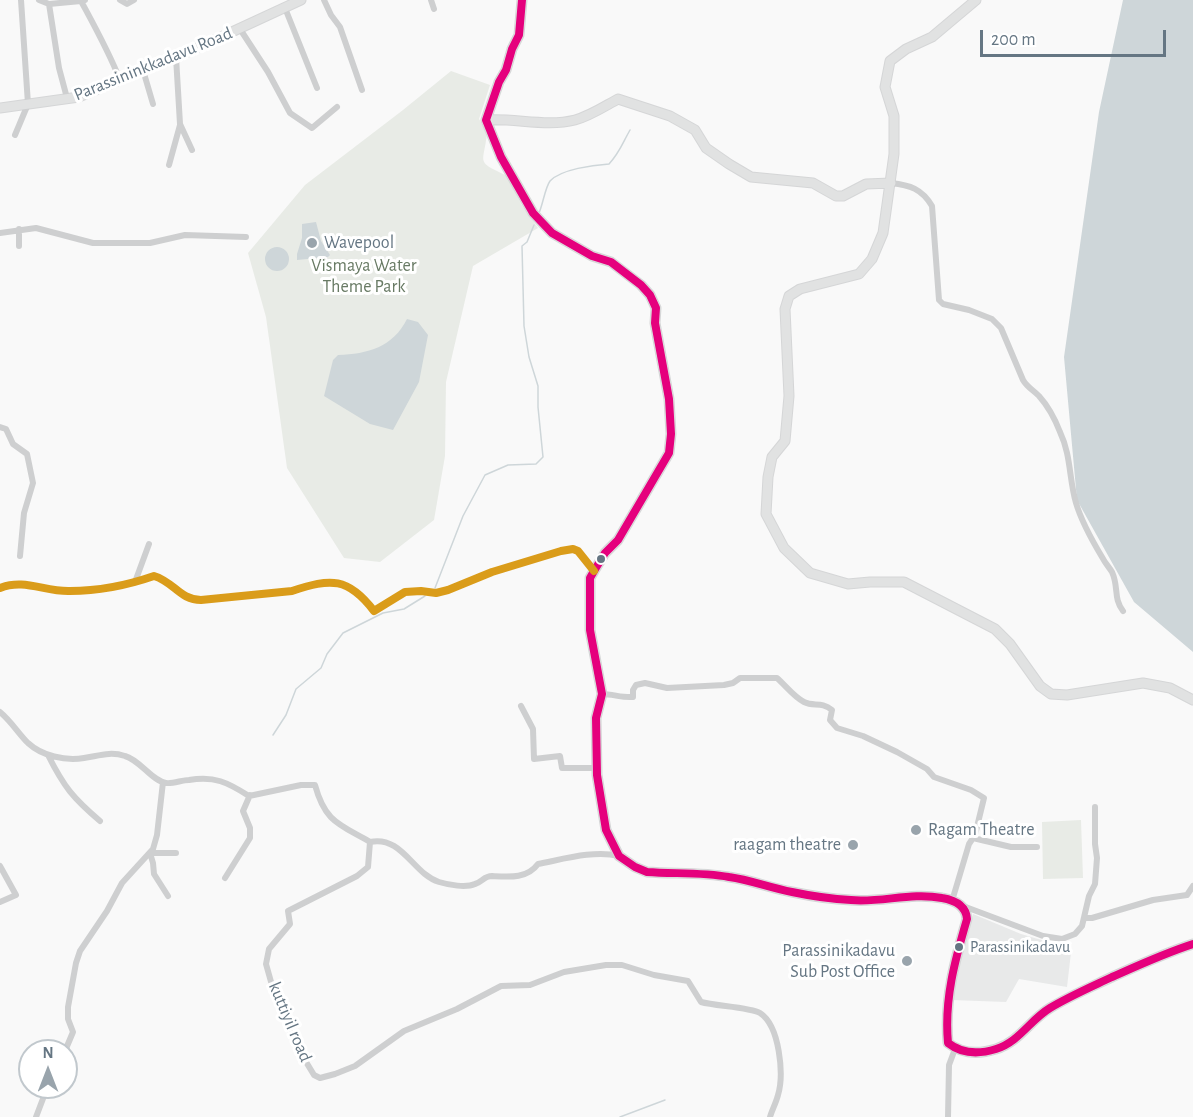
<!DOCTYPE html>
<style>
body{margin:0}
#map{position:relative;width:1193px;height:1117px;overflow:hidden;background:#f9f9f9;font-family:"Alegreya Sans",sans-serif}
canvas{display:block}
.north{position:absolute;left:18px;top:1039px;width:60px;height:60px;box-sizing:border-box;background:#fff;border:2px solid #c1c8cd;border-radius:50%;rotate:0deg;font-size:16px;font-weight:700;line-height:24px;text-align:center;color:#657683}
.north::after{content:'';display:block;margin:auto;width:21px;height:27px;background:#99a4ac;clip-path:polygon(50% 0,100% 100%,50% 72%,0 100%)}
.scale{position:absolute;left:980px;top:30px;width:186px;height:27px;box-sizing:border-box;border:3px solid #657683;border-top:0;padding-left:8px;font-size:18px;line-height:21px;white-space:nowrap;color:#657683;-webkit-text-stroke:4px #fff;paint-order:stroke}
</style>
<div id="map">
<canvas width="1193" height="1117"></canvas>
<div class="north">N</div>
<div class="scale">200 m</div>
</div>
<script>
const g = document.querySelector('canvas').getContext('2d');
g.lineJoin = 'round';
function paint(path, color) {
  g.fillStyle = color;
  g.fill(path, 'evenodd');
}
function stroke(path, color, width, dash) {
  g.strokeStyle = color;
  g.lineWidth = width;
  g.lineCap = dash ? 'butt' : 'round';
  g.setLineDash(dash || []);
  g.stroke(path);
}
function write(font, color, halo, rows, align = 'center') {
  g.font = font + ' "Alegreya Sans",sans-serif';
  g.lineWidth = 6;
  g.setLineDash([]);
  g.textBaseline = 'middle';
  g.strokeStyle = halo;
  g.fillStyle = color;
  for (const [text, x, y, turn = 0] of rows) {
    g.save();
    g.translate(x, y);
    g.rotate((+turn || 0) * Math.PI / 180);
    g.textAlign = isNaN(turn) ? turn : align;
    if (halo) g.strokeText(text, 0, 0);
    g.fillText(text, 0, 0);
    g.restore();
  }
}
const built = new Path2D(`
 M 973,914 L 1021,934 L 1055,944 L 1072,944 L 1067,987 L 1019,979 L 1006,1002 L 952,1000 L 968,927 Z`);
const green = new Path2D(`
 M 451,71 L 490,85 L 479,119 L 487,133 C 484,164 474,161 508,176 L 521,204 L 538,228 L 473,266 L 446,382 L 445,456 L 434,520 L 380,562 L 344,558 L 287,468 L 266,317 L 248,253 L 305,185 L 403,110 Z
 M 1081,820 L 1083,878 L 1043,879 L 1042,822 Z`);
const water = new Path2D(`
 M 1123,0 L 1193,0 L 1193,652 L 1134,602 L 1077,500 L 1064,357 L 1099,112 Z
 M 316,222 L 321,241 L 330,255 L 328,257 L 297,260 L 297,254 L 302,238 L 302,224 Z
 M265 259a12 12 0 1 1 24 0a12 12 0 1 1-24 0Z
 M 407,319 L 418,322 L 428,335 L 419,382 L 393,430 L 370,424 L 324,396 L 333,360 L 338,355 C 368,354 393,347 407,319 Z`);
const stream = new Path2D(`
 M 539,213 C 543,204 545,188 550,181 C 561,169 594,165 609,164 C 620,152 622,144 630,130
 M 435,588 L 463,516 L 485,475 L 508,465 L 536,464 L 543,457 L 538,407 L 538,386 L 529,357 L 524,326 L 522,246 L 527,242 L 534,225
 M 273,735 L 286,715 L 296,689 L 321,668 L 327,654 L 343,633 L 383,613 L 404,609 L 425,596
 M 620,1117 L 665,1100`);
const street = new Path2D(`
 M 39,0 L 49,4 L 81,1
 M 85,0 L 81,1 C 95,27 109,52 120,80
 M 120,0 L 127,4 L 134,0
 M 324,0 L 331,15 L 340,27 L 362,90
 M 431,0 L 434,9
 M 49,4 L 59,68 L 67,98
 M 285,8 L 317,88
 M 240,29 L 268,72 L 290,113 L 312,128 L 337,107
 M 176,57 L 180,124 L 192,150
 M 143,70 L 153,104
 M 15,135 L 28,104 L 21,0
 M 169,165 L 180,125
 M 891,183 C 910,185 922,189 932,206 L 939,300 L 943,304 L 969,310 L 992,319 L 1001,328 L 1023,380 C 1027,387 1033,390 1039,396 C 1048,406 1055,419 1060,432 C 1071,455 1069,479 1076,503 C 1081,520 1093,542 1102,557 C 1105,563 1109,567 1112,572 C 1119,587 1113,598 1123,611
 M 19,229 L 19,246
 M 0,233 L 36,228 L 93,243 L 150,243 L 185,235 L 246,237
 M 0,427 L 6,429 L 13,444 L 27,454 L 33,483 L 24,513 L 20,556
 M 135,582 L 149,544
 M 0,588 C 24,578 45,592 70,591 C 97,591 128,585 154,576 C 174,582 180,600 201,600 L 292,591 C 331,578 348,577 374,611 L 405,592 L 421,591 L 436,593 L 448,590 L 492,572 L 561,551 L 573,549 L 578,551 L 594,571
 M 602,694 C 613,694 622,698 633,697 L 633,690 L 636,685 L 645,683 L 667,688 L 724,685 L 733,683 L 740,678 L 777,678 C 786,686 794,697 804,702 C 814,707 821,701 832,710 L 830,720 L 837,728 L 863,736 L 897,752 L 927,769 L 934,777 L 971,790 L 984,798 L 975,835 L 969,844 L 952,901
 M 521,706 L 533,729 L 534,759 L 560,756 L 562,768 L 594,768 L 596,775
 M 0,712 C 11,721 18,733 28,743 C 42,756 65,761 84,758 C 98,756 110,751 125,756 C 140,760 152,781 166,783 C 173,784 182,780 189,780 C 215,776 227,782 249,796 L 301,785 L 315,785 C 325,822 339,824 370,842
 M 48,755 C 64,787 73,798 100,821
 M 973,838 L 1011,847 L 1037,847
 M 619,856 C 594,850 564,859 538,864 C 527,879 509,877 492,876 C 484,876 482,882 475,884 C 466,888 449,885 439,882 C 413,874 402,835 370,842 L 368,867 L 357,876 L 288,911 L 290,924 L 269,949 L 266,964 L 275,996 L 297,1047 L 314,1075 L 320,1078 L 335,1074 L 355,1066 L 404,1031 L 457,1009 L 501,986 L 530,985 L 564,972 L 606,965 L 622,965 L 654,975 L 688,981 L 701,1002 C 715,1006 750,1007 760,1013 C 780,1026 784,1075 778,1095 C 776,1103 772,1110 770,1117
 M 0,866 L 16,895 L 0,902
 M 225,878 L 250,838 L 250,828 L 243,811 L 250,795
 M 168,896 L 154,874 L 153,863 L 150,853 L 176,853
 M 963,906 L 1043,936 L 1062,939 L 1075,934 L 1082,926 L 1089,896 L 1095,884 L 1097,858 L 1095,844 L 1095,807
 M 1084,918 L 1092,918 L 1153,900 L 1187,895 L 1193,886
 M 65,1051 L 73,1032 L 68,1019 L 68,1007 L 76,963 L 80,951 L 107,911 L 122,883 L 153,849 L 157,835 L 163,782
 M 36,1117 L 44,1096 L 51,1087
 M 948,1117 L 949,1065 L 955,1049`);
const secondary = new Path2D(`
 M 522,0 L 519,35 L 512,49 L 506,70 L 499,82 L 486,120 L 501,157 L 533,213 L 552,233 L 592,256 L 611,262 L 641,285 L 650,295 L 656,308 L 655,323 L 669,399 L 671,434 L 669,453 L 618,540 L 605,553 L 594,571 L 590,578 L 590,630 L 602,694 L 596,718 L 597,775 L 606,830 L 619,856 L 635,867 L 647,872 C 674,874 702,872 729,877 C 751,880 770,888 792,892 C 811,896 831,899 851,900 C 881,903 911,892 942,898 C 954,900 966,905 967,919 C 955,960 944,999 948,1043 C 962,1054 980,1054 996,1049 C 1019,1042 1030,1020 1050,1008 C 1070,996 1091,987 1112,977 C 1139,965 1165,953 1193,944
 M 976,0 L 932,37 L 906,49 L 890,61 L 885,87 L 894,116 L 894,154 L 883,233 L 872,259 L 859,274 L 800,289 L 789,296 L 785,309 L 789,396 L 785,441 L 772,457 L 768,477 L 766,514 L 784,548 L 810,573 L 848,584 L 870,582 L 904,582 L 995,629 L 1010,644 L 1040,686 L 1051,694 L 1067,695 L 1143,683 L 1170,688 L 1193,700
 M 0,108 L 79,97 L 195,49 L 301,0
 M 486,120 C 515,118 547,127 575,120 C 590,116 605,106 618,99 L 670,116 L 695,130 L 706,148 L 729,164 L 751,177 L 813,183 L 836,196 L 843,196 L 866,184 L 891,183`);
const bus1 = new Path2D(`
 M 522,0 L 519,35 L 512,49 L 506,70 L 499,82 L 486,120 L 501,157 L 533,213 L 552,233 L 592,256 L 611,262 L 641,285 L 650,295 L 656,308 L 655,323 L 669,399 L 671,434 L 669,453 L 618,540 L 605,553 L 594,571 L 590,578 L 590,630 L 602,694 L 596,718 L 597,775 L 606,830 L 619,856 L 635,867 L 647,872 C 674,874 702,872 729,877 C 751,880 770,888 792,892 C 811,896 831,899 851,900 C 881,903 911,892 942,898 C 954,900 966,905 967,919 C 955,960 944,999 948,1043 C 962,1054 980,1054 996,1049 C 1019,1042 1030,1020 1050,1008 C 1070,996 1091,987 1112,977 C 1139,965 1165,953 1193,944`);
const bus2 = new Path2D(`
 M 0,588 C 24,578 45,592 70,591 C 97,591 128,585 154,576 C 174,582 180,600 201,600 L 292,591 C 331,578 348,577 374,611 L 405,592 L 421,591 L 436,593 L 448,590 L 492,572 L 561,551 L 573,549 L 578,551 L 594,571`);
const markers = [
 [312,243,6,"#99a4ac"],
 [601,559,5,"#657683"],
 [916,830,6,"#99a4ac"],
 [853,845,6,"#99a4ac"],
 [959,947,5,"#657683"],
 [907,961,6,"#99a4ac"]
];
const busNames = [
 ["Parassinikadavu",970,947]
];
const streetNames = [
 ["Parassininkkadavu Road",153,64,-22],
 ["kuttiyil road",290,1022,67]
];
const poiNames = [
 ["Wavepool",324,243],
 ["Ragam Theatre",928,830],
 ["raagam theatre",841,845,"right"],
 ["Parassinikadavu",895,951,"right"],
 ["Sub Post Office",895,972,"right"]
];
const parkNames = [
 ["Vismaya Water",364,266],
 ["Theme Park",364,287]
];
paint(built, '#e8e9e9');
paint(green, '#e8ebe6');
paint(water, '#ced6d9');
stroke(stream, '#ced6d9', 1.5);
stroke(secondary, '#d5d6d7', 11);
stroke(street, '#cecfd0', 6);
stroke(secondary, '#e1e2e2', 9);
stroke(bus1, '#e5007d', 8);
stroke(bus2, '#da9c1a', 8);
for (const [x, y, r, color] of markers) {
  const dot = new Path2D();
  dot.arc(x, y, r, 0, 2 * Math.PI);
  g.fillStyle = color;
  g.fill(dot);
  stroke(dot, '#fff', 2);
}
write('16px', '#657683', '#fff', busNames, 'left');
write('18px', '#657683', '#fff', streetNames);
write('18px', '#657683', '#fff', poiNames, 'left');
write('18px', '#687a64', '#fff', parkNames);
</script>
